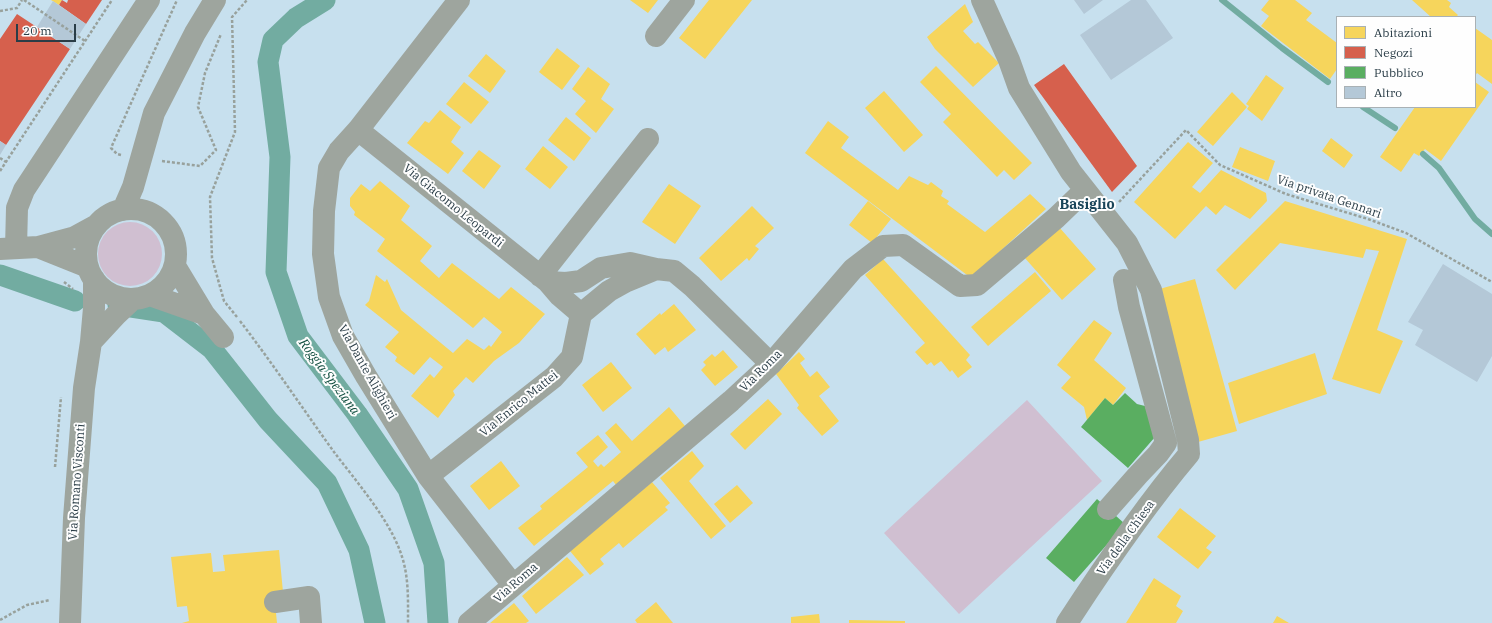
<!DOCTYPE html>
<style>
body{margin:0}
#map{position:relative;width:1492px;height:623px;overflow:hidden;background:#c7e0ee;font-family:"IBM Plex Serif",serif}
canvas{display:block}
.legend{position:absolute;left:1336px;top:16px;width:140px;height:92px;box-sizing:border-box;background:#fefefe;border:1px solid #a9b1b5;margin:0;padding:5px 7px;list-style:none;font-size:12px;color:#2a3d47}
.legend li{display:flex;align-items:center;gap:8px;height:20px}
.legend b{width:20px;border:1px solid #a9b1b5}
.scale{position:absolute;left:16px;top:24px;width:60px;height:18px;box-sizing:border-box;border:2px solid #2a3d47;border-top:0;padding-left:5px;font-size:12px;line-height:14px;white-space:nowrap;color:#2a3d47;-webkit-text-stroke:3px #fefefe;paint-order:stroke}
</style>
<div id="map">
<canvas width="1492" height="623"></canvas>
<ul class="legend">
<li><b style="height:11px;background:#f6d55c"></b>Abitazioni</li>
<li><b style="height:11px;background:#d6604d"></b>Negozi</li>
<li><b style="height:11px;background:#5aae61"></b>Pubblico</li>
<li><b style="height:11px;background:#b4c8d7"></b>Altro</li>
</ul>
<div class="scale">20 m</div>
</div>
<script>
const g = document.querySelector('canvas').getContext('2d');
g.lineJoin = 'round';
function paint(path, color) {
  g.fillStyle = color;
  g.fill(path, 'evenodd');
}
function stroke(path, color, width, dash) {
  g.strokeStyle = color;
  g.lineWidth = width;
  g.lineCap = dash ? 'butt' : 'round';
  g.setLineDash(dash || []);
  g.stroke(path);
}
function write(font, color, halo, rows, align = 'center') {
  g.font = font + ' "IBM Plex Serif",serif';
  g.lineWidth = 4;
  g.setLineDash([]);
  g.textBaseline = 'middle';
  g.strokeStyle = halo;
  g.fillStyle = color;
  for (const [text, x, y, turn = 0] of rows) {
    g.save();
    g.translate(x, y);
    g.rotate((+turn || 0) * Math.PI / 180);
    g.textAlign = isNaN(turn) ? turn : align;
    if (halo) g.strokeText(text, 0, 0);
    g.fillText(text, 0, 0);
    g.restore();
  }
}
const green = new Path2D(`
 M98 254a32 32 0 1 1 64 0a32 32 0 1 1-64 0Z
 M 1027,400 L 1102,481 L 959,614 L 884,533 Z`);
const homes = new Path2D(`
 M 51,0 L 62,0 L 59,5 Z
 M 630,0 L 658,0 L 648,13 Z
 M 709,0 L 752,0 L 705,59 L 679,38 Z
 M 1269,0 L 1295,0 L 1312,13 L 1306,20 L 1337,43 L 1337,69 L 1330,79 L 1261,26 L 1269,16 L 1261,10 Z
 M 1412,0 L 1447,0 L 1451,3 L 1449,7 L 1458,15 L 1456,17 L 1431,17 Z
 M 965,4 L 973,22 L 963,31 L 975,44 L 978,42 L 999,63 L 973,87 L 935,49 L 927,37 Z
 M 1475,28 L 1492,40 L 1492,84 L 1477,73 L 1475,76 Z
 M 557,48 L 580,66 L 562,90 L 539,72 Z
 M 486,54 L 506,71 L 490,93 L 468,76 Z
 M 936,66 L 1032,163 L 1014,180 L 1004,170 L 997,177 L 943,122 L 951,114 L 920,82 Z
 M 588,67 L 610,84 L 601,99 L 614,109 L 596,133 L 575,114 L 586,101 L 572,89 Z
 M 1266,75 L 1284,88 L 1262,121 L 1247,109 L 1249,106 L 1246,104 Z
 M 464,82 L 489,102 L 471,124 L 446,104 Z
 M 1475,82 L 1489,92 L 1441,161 L 1425,149 L 1419,156 L 1414,153 L 1401,172 L 1380,157 L 1415,107 L 1475,107 Z
 M 884,91 L 923,135 L 904,152 L 865,108 Z
 M 1232,92 L 1247,107 L 1213,146 L 1197,132 Z
 M 440,110 L 461,127 L 451,142 L 464,153 L 448,174 L 407,143 L 425,121 L 429,123 Z
 M 566,117 L 591,138 L 574,161 L 548,140 Z
 M 828,121 L 849,137 L 841,148 L 898,190 L 909,176 L 928,185 L 931,182 L 943,191 L 941,196 L 949,201 L 947,204 L 985,232 L 1030,194 L 1046,209 L 971,278 L 805,153 Z
 M 1331,138 L 1353,155 L 1344,168 L 1322,151 Z
 M 1188,142 L 1213,163 L 1192,187 L 1200,193 L 1221,170 L 1266,193 L 1267,201 L 1250,219 L 1225,205 L 1216,215 L 1206,206 L 1175,239 L 1134,202 Z
 M 543,146 L 568,167 L 550,189 L 525,169 Z
 M 1240,147 L 1275,161 L 1268,181 L 1232,167 Z
 M 479,150 L 501,166 L 484,189 L 462,171 Z
 M 380,181 L 410,206 L 401,220 L 432,246 L 420,261 L 439,278 L 452,263 L 499,299 L 511,287 L 545,314 L 519,343 L 494,361 L 473,383 L 466,377 L 453,391 L 455,395 L 438,418 L 411,396 L 430,374 L 434,378 L 443,367 L 430,357 L 414,375 L 395,361 L 397,357 L 385,347 L 399,332 L 365,305 L 369,301 L 376,275 L 385,282 L 387,279 L 401,310 L 453,353 L 467,339 L 484,350 L 489,345 L 491,347 L 502,332 L 484,317 L 473,328 L 377,251 L 385,239 L 354,215 L 355,212 L 350,206 L 350,198 L 361,184 L 370,191 Z
 M 669,184 L 701,206 L 675,244 L 642,222 Z
 M 868,201 L 891,219 L 872,243 L 849,225 Z
 M 1285,201 L 1407,239 L 1377,330 L 1403,341 L 1380,394 L 1332,379 L 1379,251 L 1366,249 L 1363,258 L 1280,243 L 1235,290 L 1216,270 Z
 M 752,206 L 774,228 L 755,246 L 759,249 L 749,261 L 747,258 L 721,281 L 699,258 Z
 M 1059,227 L 1096,269 L 1062,300 L 1024,257 Z
 M 883,259 L 970,355 L 966,360 L 972,367 L 958,378 L 952,370 L 950,372 L 941,361 L 934,366 L 931,362 L 927,365 L 915,352 L 925,343 L 865,275 Z
 M 1035,272 L 1051,291 L 988,346 L 971,327 Z
 M 1195,279 L 1237,431 L 1198,442 L 1156,290 Z
 M 674,304 L 696,330 L 668,352 L 665,347 L 655,355 L 636,334 L 660,313 L 661,315 Z
 M 1094,320 L 1112,333 L 1094,360 L 1126,388 L 1113,405 L 1105,398 L 1087,420 L 1084,407 L 1061,388 L 1071,377 L 1057,365 Z
 M 723,350 L 738,367 L 715,386 L 701,370 L 706,365 L 703,362 L 712,354 L 715,357 Z
 M 799,352 L 805,359 L 800,363 L 810,377 L 817,371 L 830,387 L 819,396 L 839,421 L 822,436 L 797,408 L 799,405 L 776,374 Z
 M 1315,353 L 1327,394 L 1239,424 L 1228,383 Z
 M 611,362 L 632,388 L 603,412 L 582,385 Z
 M 768,399 L 782,414 L 745,450 L 730,434 Z
 M 669,407 L 685,426 L 616,485 L 613,481 L 534,546 L 518,528 L 542,509 L 540,506 L 588,467 L 576,453 L 598,435 L 608,447 L 593,461 L 598,467 L 601,464 L 604,467 L 621,452 L 605,433 L 616,423 L 632,441 Z
 M 692,451 L 704,466 L 689,481 L 726,526 L 711,539 L 660,478 Z
 M 501,461 L 520,486 L 489,510 L 470,486 Z
 M 652,482 L 670,503 L 665,507 L 668,510 L 623,548 L 619,543 L 600,559 L 604,564 L 590,575 L 570,551 Z
 M 737,485 L 753,503 L 730,523 L 714,504 Z
 M 1180,508 L 1216,536 L 1206,548 L 1212,552 L 1198,569 L 1157,537 Z
 M 279,550 L 283,592 L 274,593 L 277,623 L 182,623 L 189,621 L 187,606 L 177,607 L 171,557 L 211,553 L 213,572 L 225,571 L 223,555 Z
 M 567,557 L 584,575 L 536,614 L 522,596 Z
 M 1154,578 L 1181,596 L 1176,606 L 1183,611 L 1176,623 L 1126,623 Z
 M 656,602 L 673,623 L 637,623 L 635,620 Z
 M 514,603 L 529,621 L 526,623 L 490,623 Z
 M 819,614 L 820,623 L 791,623 L 791,617 Z
 M 1277,616 L 1289,623 L 1273,623 Z
 M 849,620 L 905,621 L 905,623 L 849,623 Z`);
const shops = new Path2D(`
 M 62,0 L 67,3 L 68,0 L 102,0 L 86,24 L 59,5 Z
 M 17,14 L 70,49 L 6,145 L 0,141 L 0,39 Z
 M 1064,64 L 1137,166 L 1112,192 L 1034,85 Z`);
const public = new Path2D(`
 M 1125,393 L 1137,404 L 1145,406 L 1155,437 L 1128,468 L 1081,427 L 1105,398 L 1113,405 Z
 M 1097,499 L 1125,524 L 1074,582 L 1046,558 Z`);
const stream = new Path2D(`
 M 1222,0 L 1282,48 L 1328,82
 M 1363,107 L 1395,128
 M 1423,154 L 1439,168 L 1475,219 L 1492,234`);
const canal = new Path2D(`
 M 325,0 L 296,18 L 273,40 L 268,62 L 280,157 L 276,272 L 298,336 L 357,414 L 408,489 L 434,563 L 438,623
 M 0,275 L 75,301
 M 118,305 L 164,312 L 212,349 L 268,420 L 327,483 L 359,550 L 375,623`);
const building = new Path2D(`
 M 1074,0 L 1103,0 L 1084,14 Z
 M 1131,0 L 1146,0 L 1173,38 L 1111,80 L 1080,35 Z
 M 53,1 L 86,24 L 70,49 L 37,27 Z
 M 0,141 L 6,145 L 0,155 Z
 M 1443,264 L 1492,294 L 1492,356 L 1477,382 L 1415,345 L 1423,330 L 1408,322 Z`);
const path = new Path2D(`
 M 24,0 L 85,41
 M 0,11 L 17,8 L 22,0
 M 121,155 L 117,154 L 111,148 L 177,0
 M 0,158 L 6,162
 M 162,161 L 200,166 L 216,150 L 198,107 L 205,73 L 221,34
 M 0,171 L 112,0
 M 1119,202 L 1186,130 L 1220,165 L 1286,194 L 1368,219 L 1406,233 L 1492,282
 M 64,282 L 73,289
 M 237,317 L 224,301 L 212,258 L 210,197 L 235,132 L 232,17 L 247,0
 M 240,321 C 273,364 303,409 334,452 C 356,481 388,518 400,551 C 409,574 408,598 408,623
 M 55,467 L 61,397
 M 0,620 L 27,605 L 50,600`);
const minor = new Path2D(`
 M 459,0 L 358,130 L 339,151 L 329,168 L 324,211 L 323,254 L 329,297 L 343,336 L 366,376 L 428,476 L 513,585
 M 982,0 L 1009,60 L 1019,88 L 1071,172 L 1127,243 L 1151,290 L 1188,440 L 1189,454 C 1145,506 1104,566 1067,623
 M 656,36 L 684,0
 M 358,130 L 548,282 L 560,296 L 581,314 L 572,357 L 554,377 L 428,476
 M86 254a45 45 0 1 1 90 0a45 45 0 1 1-90 0Z
 M 123,210 L 133,187 L 154,113 L 195,33 L 215,0
 M 38,247 L 88,267
 M 16,248 L 17,208 L 24,190 L 149,0
 M 0,249 L 38,247 L 75,237 L 97,225
 M 175,266 L 204,314 L 223,337
 M 540,276 L 648,139
 M 548,282 L 566,283 L 581,281 L 601,268 L 630,263 L 656,269 L 674,271 L 692,286 L 771,364
 M 150,295 L 204,314
 M 581,314 L 609,291 L 627,281 L 656,269
 M 91,342 L 116,315 L 133,299
 M 1108,509 L 1138,475 L 1158,454 L 1166,443 L 1129,307 L 1124,280
 M 275,602 L 309,597 L 311,623
 M 70,623 L 74,518 L 84,388 L 91,342 L 94,308 L 94,279
 M 469,623 L 731,401 L 771,364 L 853,269 L 883,246 L 903,245 L 960,286 L 977,285 L 1056,218 L 1085,190`);
const streetNames = [
 ["Via privata Gennari",1329,197,19],
 ["Via Giacomo Leopardi",453,206,39],
 ["Via Roma",761,371,-45],
 ["Via Dante Alighieri",367,372,61],
 ["Via Enrico Mattei",519,404,-39],
 ["Via Romano Visconti",77,482,-86],
 ["Via della Chiesa",1126,538,-54],
 ["Via Roma",516,583,-41]
];
const waterNames = [
 ["Roggia Speziana",329,377,53]
];
const quarterNames = [
 ["Basiglio",1087,205]
];
paint(green, '#d0bfd1');
paint(homes, '#f6d55c');
paint(shops, '#d6604d');
paint(public, '#5aae61');
stroke(stream, '#72aca1', 6);
stroke(canal, '#72aca1', 21);
paint(building, '#b4c8d7');
stroke(path, '#98a19c', 2.5, [3, 2]);
stroke(minor, '#9ea59e', 22);
write('12px', '#2a3d47', '#fefefe', streetNames);
write('italic 13px', '#0f4d3e', '#fefefe', waterNames);
write('bold 14px', '#1a4559', '#fefefe', quarterNames);
</script>
